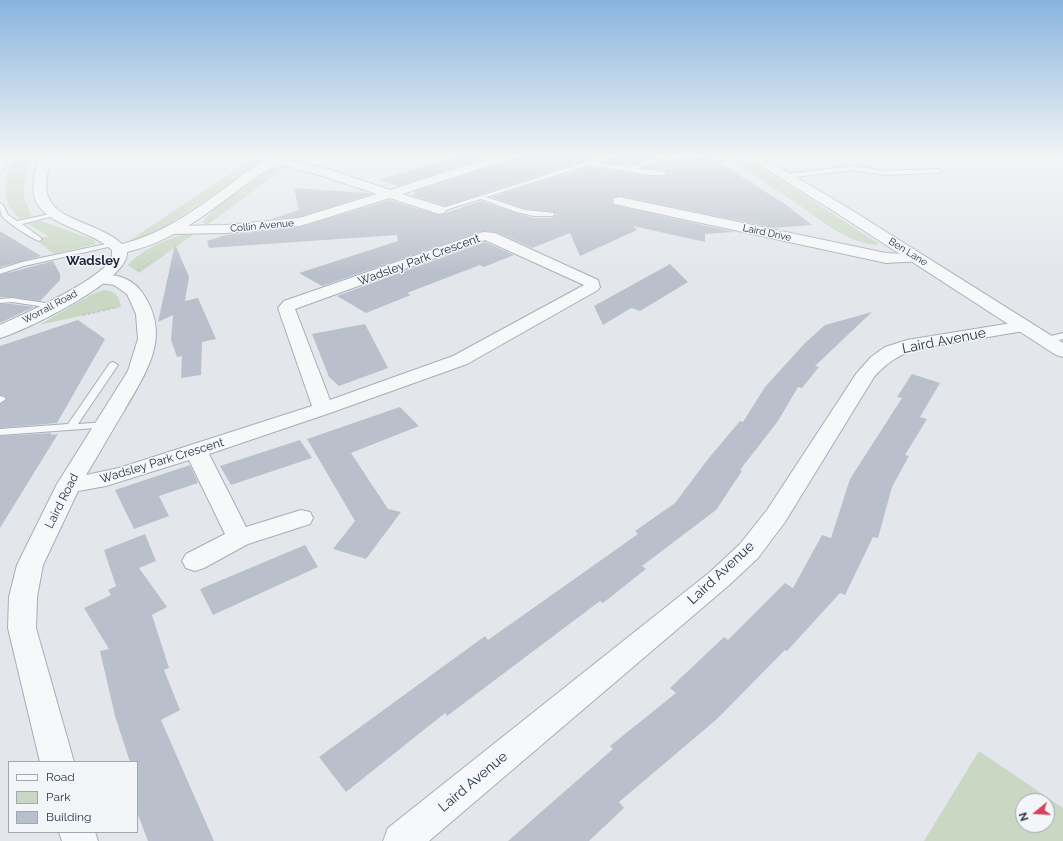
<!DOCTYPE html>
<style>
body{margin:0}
#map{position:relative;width:1063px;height:841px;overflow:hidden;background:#e3e7ec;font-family:Raleway,sans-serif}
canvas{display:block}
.legend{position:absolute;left:8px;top:761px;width:130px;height:72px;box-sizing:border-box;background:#f3f6f9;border:1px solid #a2a8b2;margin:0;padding:5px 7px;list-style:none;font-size:12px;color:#293447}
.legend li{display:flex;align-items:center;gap:8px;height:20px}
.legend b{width:20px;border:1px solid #a2a8b2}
.north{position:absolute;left:1015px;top:793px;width:40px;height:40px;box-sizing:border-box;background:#f3f6f9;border:1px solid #a2a8b2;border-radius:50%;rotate:252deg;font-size:11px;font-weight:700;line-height:16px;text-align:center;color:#293447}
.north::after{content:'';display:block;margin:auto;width:14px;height:18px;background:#dc3e58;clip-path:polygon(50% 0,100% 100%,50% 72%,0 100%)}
</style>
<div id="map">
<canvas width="1063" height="841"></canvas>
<ul class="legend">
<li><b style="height:5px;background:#f7f8fa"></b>Road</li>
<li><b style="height:11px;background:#c9d7c3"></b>Park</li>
<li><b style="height:11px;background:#bac0cb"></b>Building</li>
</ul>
<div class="north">N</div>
</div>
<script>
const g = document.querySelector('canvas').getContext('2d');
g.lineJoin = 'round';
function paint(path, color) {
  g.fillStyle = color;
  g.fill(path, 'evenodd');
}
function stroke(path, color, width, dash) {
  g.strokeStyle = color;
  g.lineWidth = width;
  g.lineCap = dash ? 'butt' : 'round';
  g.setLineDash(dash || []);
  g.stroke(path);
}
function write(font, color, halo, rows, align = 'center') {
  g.font = font + ' Raleway,sans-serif';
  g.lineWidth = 3;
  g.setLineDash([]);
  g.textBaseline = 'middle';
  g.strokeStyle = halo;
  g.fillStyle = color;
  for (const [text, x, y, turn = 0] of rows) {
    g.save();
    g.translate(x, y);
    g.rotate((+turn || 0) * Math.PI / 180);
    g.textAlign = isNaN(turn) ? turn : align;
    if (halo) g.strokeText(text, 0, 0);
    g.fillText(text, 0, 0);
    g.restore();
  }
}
const green = new Path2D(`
 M 0,156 L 29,156 L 24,188 L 24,198 L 32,216 L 20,219 C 0,202 5,182 11,159 L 0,160 Z
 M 256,156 L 264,158 L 265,160 L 150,237 L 142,240 L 129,241 Z
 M 723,156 L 740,156 L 785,183 L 878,243 L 877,245 C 842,243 808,209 778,191 C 760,179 742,168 723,156 Z
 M 289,165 L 207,225 L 202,222 L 215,208 L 272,168 Z
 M 41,221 L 94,240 L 96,244 L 54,254 L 36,240 L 48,236 L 28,224 Z
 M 197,232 L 139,273 L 128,265 C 141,249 176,234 197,232 Z
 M 104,290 C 116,292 119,295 121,307 L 39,325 L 93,294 Z
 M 979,751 L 1063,808 L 1063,841 L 924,841 ZM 1023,801 L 1047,801 L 1047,825 L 1023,825 Z`);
const building = new Path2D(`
 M 457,156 L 490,156 L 399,186 L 380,180 Z
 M 515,156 L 600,156 L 445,206 L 411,195 L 414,195 L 415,191 L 513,159 Z
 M 616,156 L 652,156 L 663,160 L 709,156 L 785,204 L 812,225 L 774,228 L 619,196 L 613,198 L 612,201 L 614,205 L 734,232 L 705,234 L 705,242 L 633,226 L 637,230 L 580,256 L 570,233 L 532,248 L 496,232 L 483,231 L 322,286 L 299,273 L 398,241 L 397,235 L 209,248 L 207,241 L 225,235 L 300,227 L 390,200 L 439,215 L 481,201 L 516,213 L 534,218 L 552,218 L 556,215 L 554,212 L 525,209 L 491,197 L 589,167 L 651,176 L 664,176 L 668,173 L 661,170 L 643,168 L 656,163 L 657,161 L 654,158 L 630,165 L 602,162 Z
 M 294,188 L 368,193 L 372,194 L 299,217 L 271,219 L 299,210 Z
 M 0,231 L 41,256 L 0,267 Z
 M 485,242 L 514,255 L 484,267 L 480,265 L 407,293 L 411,295 L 366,313 L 337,296 Z
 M 175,244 L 189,277 L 185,301 L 198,298 L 216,339 L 202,342 L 201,375 L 181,378 L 182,356 L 177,357 L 171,340 L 173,315 L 158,322 Z
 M 53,261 L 60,274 L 60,280 L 40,301 L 12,297 L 0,297 L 0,275 Z
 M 670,264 L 688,282 L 640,311 L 631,308 L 603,325 L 594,306 Z
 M 0,304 L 12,304 L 34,307 L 0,323 Z
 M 872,312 L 815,366 L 819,367 L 802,388 L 798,387 L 778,421 L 740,470 L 742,471 L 716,510 L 642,566 L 646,569 L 603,603 L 600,601 L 447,716 L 445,713 L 346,792 L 319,757 L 485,636 L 488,640 L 638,534 L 635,531 L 675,503 L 708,459 L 740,421 L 743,422 L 765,387 L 804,344 L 825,325 Z
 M 78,320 L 105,339 L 57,423 L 0,428 L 0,404 L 7,399 L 5,396 L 0,395 L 0,346 Z
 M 365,324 L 388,368 L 339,386 L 329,377 L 312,334 Z
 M 912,374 L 940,383 L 920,417 L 927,419 L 905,455 L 909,456 L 892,487 L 878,538 L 873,537 L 845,595 L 840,593 L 787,651 L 785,650 L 717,719 L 619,802 L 624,808 L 589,841 L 508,841 L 613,749 L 610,746 L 676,693 L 670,688 L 724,637 L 728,640 L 785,583 L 793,588 L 822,535 L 831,538 L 850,479 L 902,398 L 897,397 Z
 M 400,407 L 419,426 L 351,453 L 388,509 L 401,512 L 366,559 L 333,549 L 355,521 L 307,439 Z
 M 52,433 L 50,435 L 58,434 L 0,528 L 0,436 Z
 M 300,440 L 312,458 L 231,485 L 220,466 Z
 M 190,465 L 198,483 L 159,496 L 169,516 L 134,529 L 115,490 Z
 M 145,534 L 156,561 L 139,568 L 167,607 L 152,615 L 169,668 L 164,670 L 180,710 L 161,720 L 214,841 L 148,841 L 137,812 L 137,762 L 130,762 L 115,716 L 100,651 L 109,649 L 84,608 L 111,595 L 108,590 L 116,586 L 104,550 Z
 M 305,545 L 318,567 L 213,615 L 200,589 Z`);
const path = new Path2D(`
 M 138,270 L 152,261
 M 83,315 L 118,307`);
const service = new Path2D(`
 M 606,156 L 615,156 L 596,163 L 630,167 L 653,159 L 656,161 L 655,162 L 637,169 C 644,170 662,170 667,173 L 664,175 L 651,175 L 589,165 L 486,197 L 525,210 L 554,213 L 554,215 L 552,216 L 534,216 L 516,212 L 481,199 L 439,212 L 436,210 Z
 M 2,161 L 7,162 L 3,171 L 0,173 L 0,165 Z
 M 854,166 L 884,171 L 938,169 L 941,171 L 938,173 L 884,175 L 854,170 L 786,178 L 783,176 L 786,174 Z
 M 0,203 L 3,205 L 8,215 L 17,221 L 55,213 L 58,215 L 22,224 L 41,238 L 42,239 L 39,241 C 31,238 6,222 2,216 C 0,212 0,207 0,203 Z
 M 115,242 L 117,243 L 117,245 L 24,266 L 0,274 L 0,269 L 22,262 Z
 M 12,298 L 52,304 L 56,306 L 52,308 L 12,302 L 0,303 L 0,299 Z
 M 1063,333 L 1063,339 L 1046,343 L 1042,340 L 1043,338 Z
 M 113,362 L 118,365 L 78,424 L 106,422 L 111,425 L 110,427 L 0,435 L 0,429 L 68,424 L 110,363 Z
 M 0,396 L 4,397 L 6,399 L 0,403 Z`);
const minor = new Path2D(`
 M 496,156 L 514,156 L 513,158 L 402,194 L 444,207 L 446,210 L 444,213 L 439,214 L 390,198 L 300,226 L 226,233 L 172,234 L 167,233 L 165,230 L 167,227 L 172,226 L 226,225 L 299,218 L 377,194 L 323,176 L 270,162 L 268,160 L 274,157 L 331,170 L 390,190 Z
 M 619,197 L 886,253 L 922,255 L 925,258 L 922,261 L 886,263 L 614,204 L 613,201 L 614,198 Z
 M 483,232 L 495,233 L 598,280 L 600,287 L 598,290 L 467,364 L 330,413 L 209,454 L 246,527 L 301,510 L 310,512 L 313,518 L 310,524 L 248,544 L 204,568 L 195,571 L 186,568 L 182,561 L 186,554 L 225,534 L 189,460 L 106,486 L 78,491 L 43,565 L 37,597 L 36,628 L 74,762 L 40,762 L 8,628 L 9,597 L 17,565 L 57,484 L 128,371 L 138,339 L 136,314 L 127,294 L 114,285 L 94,282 L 92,279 L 94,276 C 111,272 131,277 141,291 C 173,335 147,371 124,411 C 111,432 99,454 86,475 L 119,468 L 312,406 L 278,308 L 284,301 ZM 485,240 L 584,285 L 453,356 L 330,400 L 295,309 Z
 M 1024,321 L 1030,322 L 1033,326 L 1030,330 L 916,349 C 897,356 888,362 874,377 L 785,522 L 758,558 L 728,586 L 429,841 L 383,841 L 388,828 L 710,572 L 740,544 L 767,510 L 856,374 L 871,357 L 885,347 L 907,340 Z
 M 59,832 L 95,832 L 98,841 L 62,841 Z`);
const tertiary = new Path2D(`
 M 41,156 L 53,156 C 25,224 89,214 122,244 C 180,230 222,186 271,156 L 286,156 C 278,166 263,172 253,179 C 212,209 178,240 127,252 C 130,280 25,331 0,338 L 0,325 C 24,314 99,281 111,259 C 112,257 112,253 112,250 C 79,220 10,227 41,156 Z
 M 745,156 L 760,156 L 845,206 L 1063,343 L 1063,357 L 1056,355 L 835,212 Z`);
const farStreetnames = [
 ["Collin Avenue",262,226,-5],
 ["Laird Drive",767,233,12],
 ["Ben Lane",908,252,32],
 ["Worrall Road",50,307,-28]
];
const streetNames = [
 ["Wadsley Park Crescent",419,260,-20],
 ["Wadsley Park Crescent",162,461,-17],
 ["Laird Road",62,501,-63]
];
const farDistrictnames = [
 ["Wadsley",93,261]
];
const nearStreetnames = [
 ["Laird Avenue",944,341,-11],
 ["Laird Avenue",721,573,-43],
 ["Laird Avenue",473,782,-40]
];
paint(green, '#c9d7c3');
paint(building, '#bac0cb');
stroke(service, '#a7aeb7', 2);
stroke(minor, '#a7aeb7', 2);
stroke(tertiary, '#a7aeb7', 2);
stroke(path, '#c1c5cb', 2, [2.5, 2.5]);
paint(service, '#f7f8fa');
paint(minor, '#f7f8fa');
paint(tertiary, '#f7f8fa');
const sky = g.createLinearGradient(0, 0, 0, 274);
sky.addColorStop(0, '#89b4de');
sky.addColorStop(0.57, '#f2f4f6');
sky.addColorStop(1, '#f2f4f600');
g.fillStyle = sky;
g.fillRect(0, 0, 1063, 274);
write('10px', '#293447', '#f3f6f9', farStreetnames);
write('12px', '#293447', '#f3f6f9', streetNames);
write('bold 13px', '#1b2538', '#f3f6f9', farDistrictnames);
write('14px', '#293447', '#f3f6f9', nearStreetnames);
</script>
